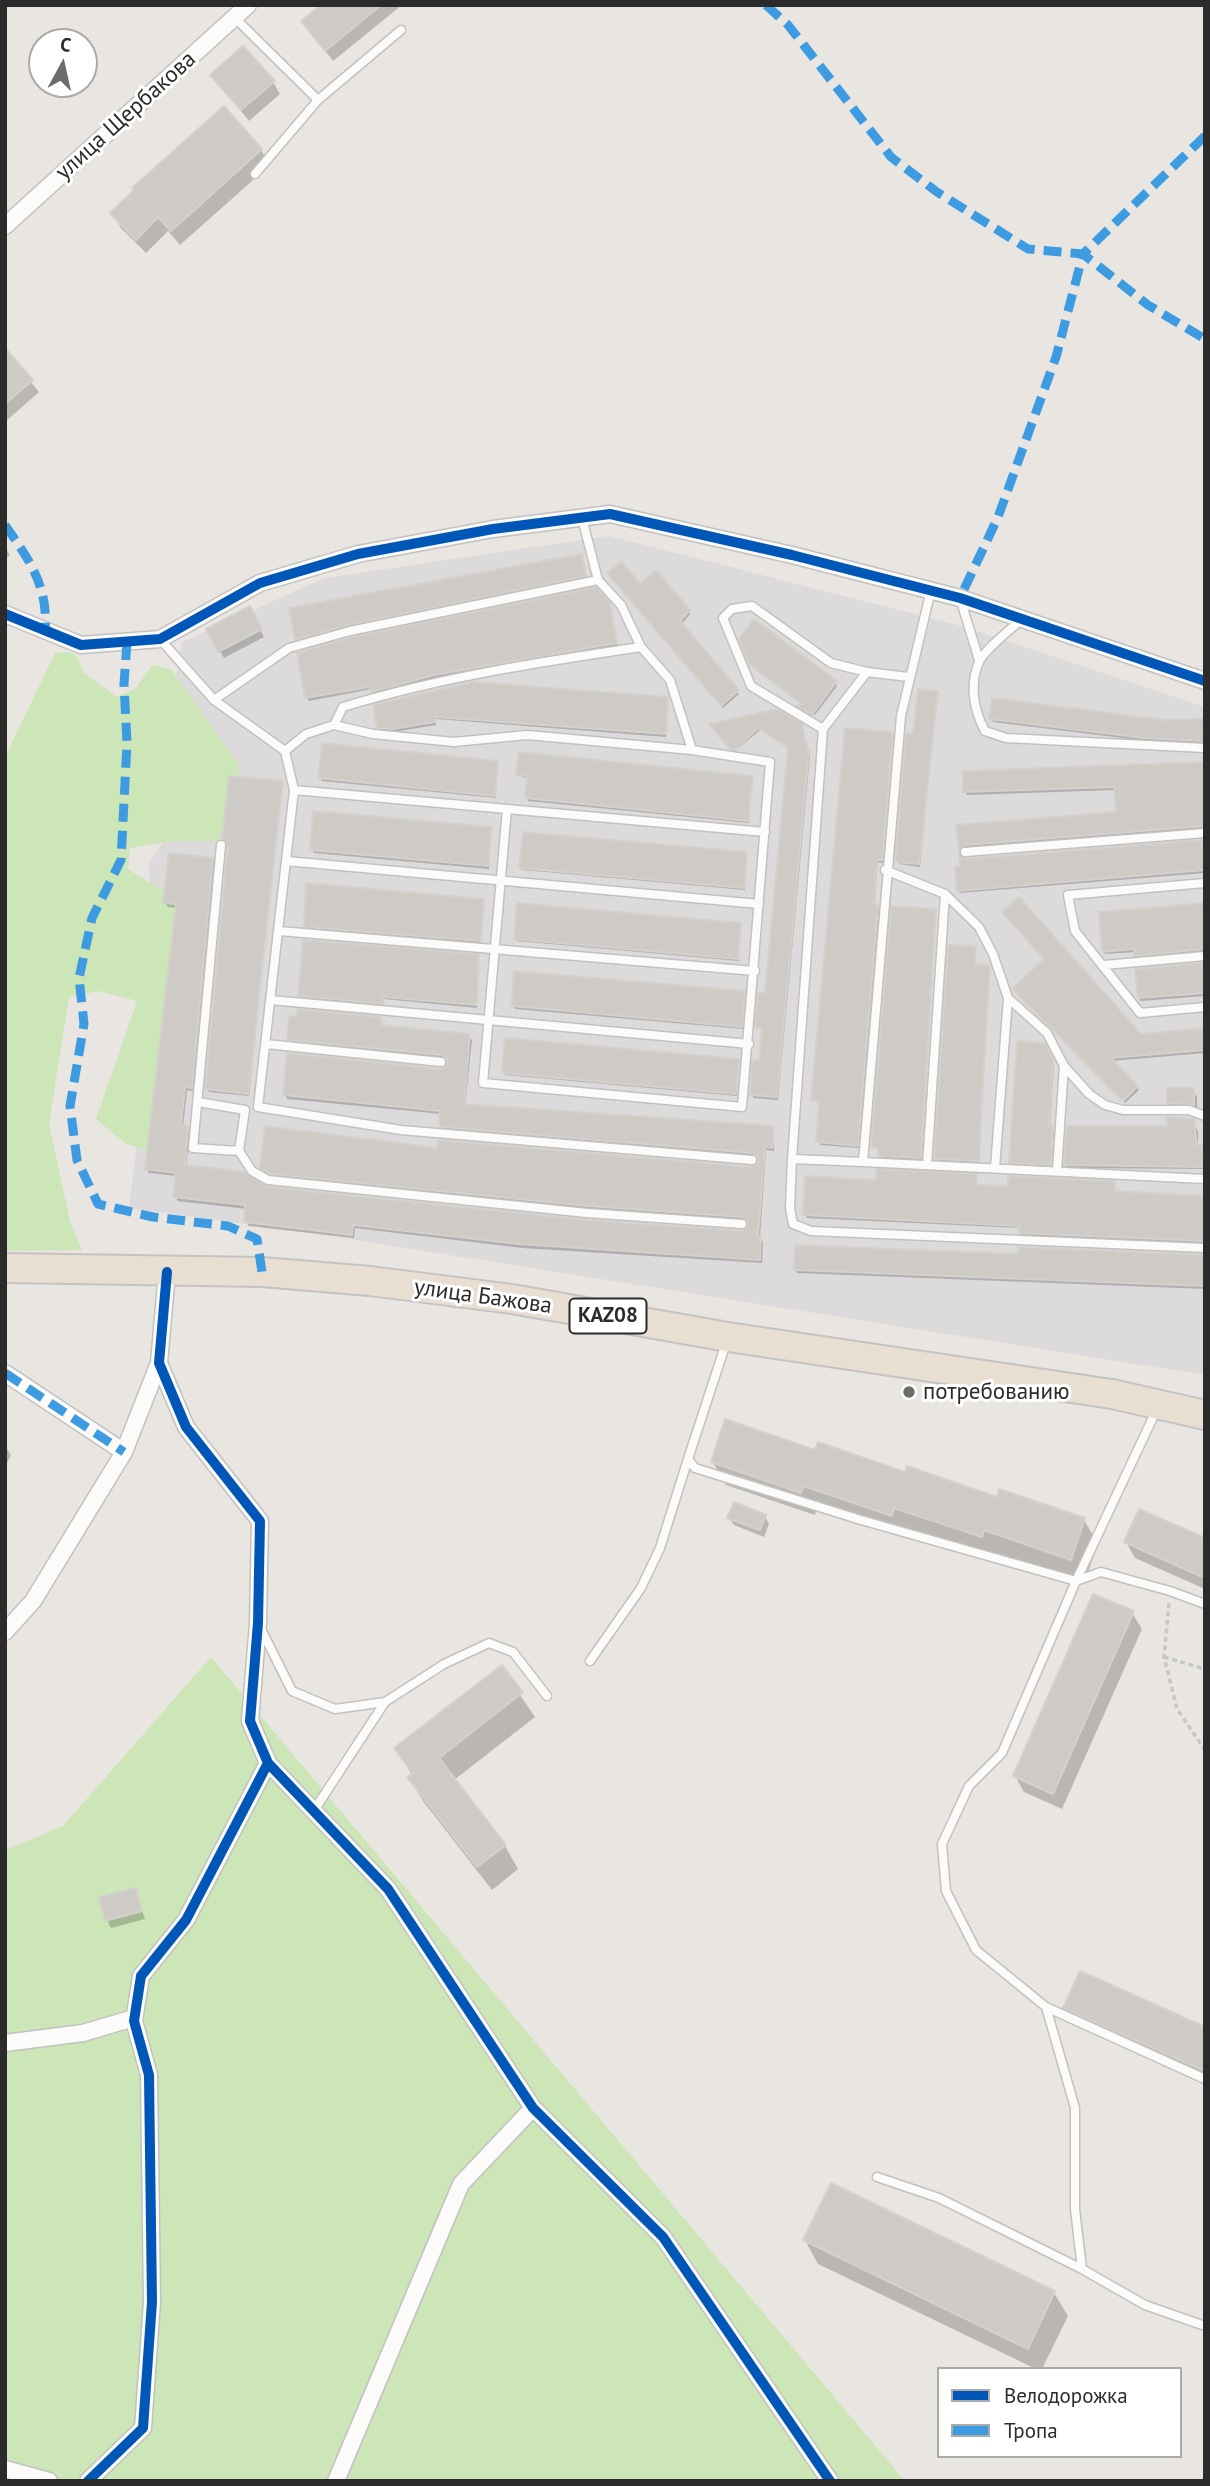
<!DOCTYPE html>
<meta charset="utf-8">
<style>
body{margin:0}
#map{position:relative;width:1210px;height:2486px;overflow:hidden;background:#e9e5e0;font-family:"PT Sans",sans-serif}
canvas{display:block}
.frame{position:absolute;inset:0;border:7px solid #2b2b2b;pointer-events:none}
.legend{position:absolute;left:937px;top:2367px;width:245px;height:91px;box-sizing:border-box;background:#fff;border:2px solid #aaa;margin:0;padding:9px 12px;list-style:none;font-size:21px;color:#2b2b2b}
.legend li{display:flex;align-items:center;gap:14px;height:35px}
.legend b{width:35px;border:2px solid #aaa}
.north{position:absolute;left:28px;top:28px;width:70px;height:70px;box-sizing:border-box;background:#fff;border:2px solid #aaa;border-radius:50%;rotate:8deg;font-size:19px;font-weight:700;line-height:28px;text-align:center;color:#2b2b2b}
.north::after{content:'';display:block;margin:auto;width:24px;height:32px;background:#6e6c6a;clip-path:polygon(50% 0,100% 100%,50% 72%,0 100%)}
</style>
<div id="map">
<canvas width="1210" height="2486"></canvas>
<div class="frame"></div>
<ul class="legend">
<li><b style="height:9px;background:#0057b8"></b>Велодорожка</li>
<li><b style="height:9px;background:#3d9ce1"></b>Тропа</li>
</ul>
<div class="north">С</div>
</div>
<script>
const g = document.querySelector('canvas').getContext('2d');
g.lineJoin = 'round';
function paint(path, color) {
  g.fillStyle = color;
  g.fill(path, 'evenodd');
}
function stroke(path, color, width, dash) {
  g.strokeStyle = color;
  g.lineWidth = width;
  g.lineCap = dash ? 'butt' : 'round';
  g.setLineDash(dash || []);
  g.stroke(path);
}
function write(font, color, halo, rows, align = 'center') {
  g.font = font + ' "PT Sans",sans-serif';
  g.lineWidth = 6;
  g.setLineDash([]);
  g.textBaseline = 'middle';
  g.strokeStyle = halo;
  g.fillStyle = color;
  for (const [text, x, y, turn = 0] of rows) {
    g.save();
    g.translate(x, y);
    g.rotate((+turn || 0) * Math.PI / 180);
    g.textAlign = isNaN(turn) ? turn : align;
    if (halo) g.strokeText(text, 0, 0);
    g.fillText(text, 0, 0);
    g.restore();
  }
}
const industrial = new Path2D(`
 M 609,536 L 962,626 L 1205,707 L 1205,1375 L 324,1235 L 129,1208 L 154,1005 L 149,863 L 199,788 L 176,677 L 182,642 L 325,578 Z`);
const green = new Path2D(`
 M 69,652 L 77,656 L 84,673 L 117,697 L 136,688 L 152,665 L 171,669 L 238,764 L 240,787 L 218,841 L 172,841 L 130,848 L 128,869 L 182,903 L 149,1150 L 126,1144 L 96,1119 L 137,1001 L 99,991 L 69,997 L 49,1124 L 70,1221 L 82,1250 L 5,1251 L 5,757 L 55,653 Z
 M 211,1657 L 905,2481 L 5,2481 L 5,1850 L 63,1826 Z`);
const shadow = new Path2D(`
 M 323,5 L 402,5 L 333,61 L 303,21 Z
 M 212,75 L 273,82 L 280,94 L 249,121 Z
 M 224,108 L 261,150 L 270,165 L 180,245 L 168,231 L 146,253 L 121,228 L 113,213 Z
 M 5,350 L 39,392 L 5,422 Z
 M 5,547 L 10,555 L 5,559 Z
 M 582,559 L 586,579 L 298,642 L 296,639 Z
 M 611,577 L 640,586 L 689,611 L 690,614 L 681,625 L 739,694 L 723,708 Z
 M 609,604 L 618,646 L 436,678 L 374,695 L 372,689 L 309,701 L 307,697 Z
 M 249,608 L 264,637 L 224,658 L 208,630 Z
 M 751,663 L 835,682 L 837,686 L 815,715 L 800,709 L 804,706 Z
 M 937,693 L 920,867 L 899,864 L 915,736 Z
 M 667,699 L 666,737 L 436,719 L 436,725 L 394,732 L 381,731 L 375,707 Z
 M 991,718 L 1205,721 L 1205,744 L 1147,741 L 993,722 Z
 M 802,726 L 810,756 L 778,1100 L 753,1098 L 763,1031 L 757,1027 L 767,995 L 790,749 L 760,730 L 734,752 L 713,727 Z
 M 892,734 L 883,863 L 878,862 L 874,906 L 879,909 L 859,1148 L 820,1145 L 821,1104 L 813,1100 Z
 M 497,762 L 496,798 L 322,781 L 320,778 Z
 M 1205,764 L 1205,829 L 960,851 L 958,826 L 1118,813 L 1116,790 L 967,795 L 965,792 Z
 M 518,775 L 752,778 L 749,823 L 528,801 L 528,779 Z
 M 282,783 L 249,1096 L 209,1092 L 207,1089 Z
 M 490,828 L 489,869 L 314,853 L 312,850 Z
 M 1205,841 L 1205,873 L 960,893 L 959,890 L 962,868 L 966,861 Z
 M 746,854 L 745,890 L 523,870 L 521,867 Z
 M 212,859 L 215,863 L 193,1091 L 187,1090 L 183,1127 L 190,1132 L 186,1167 L 267,1188 L 586,1221 L 742,1232 L 750,1228 L 746,1221 L 591,1210 L 274,1177 L 264,1172 L 261,1167 L 439,1150 L 752,1168 L 760,1162 L 757,1157 L 443,1130 L 442,1114 L 287,1099 L 285,1095 L 441,1070 L 449,1064 L 446,1059 L 292,1043 L 290,1039 L 380,1018 L 382,1027 L 469,1036 L 472,1040 L 465,1106 L 773,1127 L 774,1151 L 766,1150 L 760,1237 L 763,1242 L 762,1263 L 522,1248 L 355,1228 L 354,1238 L 248,1226 L 247,1209 L 177,1201 L 177,1176 L 149,1173 L 147,1169 L 177,908 L 168,907 L 165,903 Z
 M 483,901 L 481,944 L 308,929 L 306,926 Z
 M 1205,905 L 1205,952 L 1138,958 L 1136,952 L 1105,954 L 1103,951 Z
 M 935,910 L 922,1161 L 881,1159 L 880,1150 L 873,1147 Z
 M 740,925 L 739,961 L 517,941 L 515,938 Z
 M 975,948 L 976,965 L 989,966 L 990,969 L 979,1164 L 938,1162 Z
 M 478,956 L 477,1008 L 384,999 L 384,1006 L 302,999 L 300,995 Z
 M 1205,964 L 1205,996 L 1141,1001 L 1139,998 Z
 M 744,993 L 743,1029 L 515,1009 L 513,1005 Z
 M 1016,993 L 1141,1036 L 1205,1030 L 1205,1053 L 1111,1061 L 1139,1090 L 1125,1103 Z
 M 1044,1044 L 1054,1064 L 1050,1128 L 1054,1131 L 1052,1167 L 1013,1165 L 1011,1162 Z
 M 738,1060 L 737,1096 L 506,1075 L 504,1072 Z
 M 1193,1090 L 1197,1097 L 1197,1112 L 1173,1111 L 1168,1103 Z
 M 1168,1118 L 1192,1120 L 1198,1131 L 1198,1157 L 1205,1152 L 1205,1169 L 1068,1168 L 1066,1165 L 1168,1128 Z
 M 976,1176 L 977,1186 L 1114,1183 L 1115,1193 L 1205,1198 L 1205,1244 L 1022,1236 L 1021,1228 L 807,1218 L 805,1214 L 877,1181 Z
 M 1019,1256 L 1205,1256 L 1205,1289 L 797,1273 L 796,1270 Z
 M 5,1446 L 11,1455 L 5,1467 Z
 M 816,1452 L 1084,1520 L 1098,1544 L 1084,1583 L 997,1553 L 995,1560 L 908,1530 L 905,1538 L 817,1508 L 815,1515 L 726,1485 L 713,1462 Z
 M 765,1516 L 769,1524 L 764,1537 L 734,1525 L 729,1518 Z
 M 1205,1540 L 1205,1589 L 1135,1558 L 1126,1542 Z
 M 1132,1613 L 1142,1629 L 1062,1809 L 1024,1792 L 1015,1776 Z
 M 501,1667 L 535,1717 L 454,1780 L 505,1846 L 518,1869 L 492,1890 L 423,1801 L 409,1778 L 412,1775 L 396,1748 Z
 M 135,1890 L 145,1919 L 111,1928 L 107,1920 Z
 M 1065,2008 L 1205,2029 L 1205,2082 L 1074,2024 Z
 M 805,2240 L 1054,2293 L 1068,2316 L 1042,2369 L 1036,2369 L 818,2264 Z`);
const building = new Path2D(`
 M 321,5 L 381,5 L 325,51 L 301,21 Z
 M 243,46 L 275,81 L 241,110 L 210,75 Z
 M 224,106 L 262,149 L 171,231 L 158,217 L 136,240 L 110,213 L 134,190 L 132,188 Z
 M 5,348 L 33,380 L 5,404 Z
 M 582,554 L 586,576 L 349,625 L 295,640 L 289,608 Z
 M 621,561 L 640,584 L 656,570 L 690,610 L 680,621 L 739,690 L 721,706 L 607,573 Z
 M 596,587 L 610,603 L 617,643 L 434,675 L 371,692 L 370,687 L 305,698 L 297,653 L 352,637 Z
 M 250,606 L 262,629 L 218,652 L 206,629 Z
 M 754,619 L 837,681 L 812,715 L 796,706 L 802,704 L 749,664 L 739,639 Z
 M 472,682 L 668,697 L 666,734 L 435,717 L 435,722 L 392,729 L 377,728 L 373,705 Z
 M 918,689 L 938,691 L 919,864 L 895,862 L 906,733 L 913,734 Z
 M 992,698 L 1164,720 L 1205,719 L 1205,741 L 1144,738 L 989,719 Z
 M 777,709 L 804,725 L 801,728 L 809,751 L 777,1097 L 750,1095 L 752,1060 L 759,1060 L 762,1028 L 755,1028 L 758,993 L 765,993 L 788,748 L 758,728 L 735,750 L 730,749 L 709,724 Z
 M 845,728 L 893,732 L 882,860 L 877,860 L 873,904 L 878,905 L 858,1146 L 816,1142 L 819,1101 L 811,1101 Z
 M 322,743 L 498,761 L 495,796 L 318,778 Z
 M 519,752 L 753,776 L 748,821 L 525,798 L 527,776 L 516,775 Z
 M 1205,762 L 1205,826 L 964,845 L 959,852 L 956,825 L 1116,812 L 1114,787 L 963,792 L 963,771 Z
 M 229,776 L 283,781 L 248,1094 L 205,1089 L 228,846 L 222,839 Z
 M 313,811 L 492,827 L 488,866 L 310,850 Z
 M 523,832 L 747,852 L 744,888 L 519,868 Z
 M 1205,840 L 1205,870 L 957,891 L 955,867 L 960,866 L 959,853 L 966,859 Z
 M 169,853 L 213,858 L 192,1088 L 185,1087 L 181,1125 L 188,1126 L 185,1165 L 245,1172 L 267,1187 L 586,1220 L 742,1231 L 748,1227 L 748,1221 L 742,1217 L 588,1206 L 270,1174 L 260,1168 L 265,1126 L 437,1148 L 438,1140 L 751,1167 L 758,1163 L 758,1157 L 753,1153 L 439,1127 L 440,1111 L 283,1095 L 287,1053 L 440,1069 L 446,1066 L 447,1060 L 442,1055 L 288,1040 L 287,1036 L 289,1016 L 296,1017 L 297,1009 L 381,1017 L 381,1025 L 470,1034 L 464,1104 L 774,1126 L 772,1148 L 765,1147 L 758,1236 L 761,1236 L 760,1260 L 519,1244 L 353,1225 L 352,1235 L 244,1222 L 245,1205 L 173,1197 L 176,1173 L 145,1169 L 176,904 L 163,903 Z
 M 306,883 L 484,899 L 481,941 L 304,927 Z
 M 1019,897 L 1141,1034 L 1205,1028 L 1205,1050 L 1111,1058 L 1138,1086 L 1123,1101 L 1012,989 L 1044,959 L 1002,912 Z
 M 517,903 L 741,923 L 738,959 L 514,939 Z
 M 1205,903 L 1205,949 L 1134,956 L 1134,949 L 1102,952 L 1099,912 Z
 M 891,906 L 936,909 L 921,1158 L 878,1156 L 878,1148 L 871,1147 Z
 M 303,940 L 479,954 L 477,1005 L 383,997 L 383,1004 L 298,996 Z
 M 948,945 L 976,946 L 975,964 L 990,966 L 978,1161 L 934,1159 Z
 M 1205,963 L 1205,993 L 1138,998 L 1135,969 Z
 M 514,971 L 745,991 L 742,1027 L 511,1006 Z
 M 505,1038 L 739,1059 L 736,1094 L 502,1073 Z
 M 1017,1041 L 1045,1043 L 1053,1059 L 1049,1126 L 1053,1126 L 1051,1165 L 1009,1163 Z
 M 1167,1088 L 1194,1088 L 1194,1105 L 1167,1103 Z
 M 1167,1117 L 1194,1119 L 1197,1145 L 1205,1145 L 1205,1167 L 1064,1165 L 1067,1126 L 1167,1126 Z
 M 877,1169 L 977,1174 L 976,1185 L 1008,1186 L 1008,1176 L 1115,1181 L 1115,1191 L 1205,1196 L 1205,1241 L 1019,1233 L 1019,1226 L 803,1215 L 805,1176 L 876,1180 Z
 M 795,1245 L 1018,1254 L 1018,1247 L 1205,1255 L 1205,1286 L 794,1270 Z
 M 725,1419 L 815,1450 L 818,1442 L 905,1472 L 907,1466 L 997,1497 L 999,1489 L 1085,1518 L 1071,1560 L 984,1530 L 982,1537 L 894,1508 L 892,1516 L 804,1486 L 801,1493 L 711,1462 Z
 M 734,1502 L 766,1515 L 760,1530 L 727,1518 Z
 M 1139,1509 L 1205,1538 L 1205,1578 L 1124,1542 Z
 M 1093,1594 L 1134,1611 L 1053,1794 L 1013,1776 Z
 M 502,1665 L 523,1692 L 439,1758 L 506,1845 L 477,1867 L 407,1777 L 413,1773 L 394,1748 Z
 M 136,1888 L 142,1911 L 105,1921 L 99,1897 Z
 M 1080,1971 L 1205,2027 L 1205,2071 L 1063,2008 Z
 M 831,2183 L 1055,2291 L 1028,2349 L 803,2240 Z`);
const path = new Path2D(`
 M 1169,1603 L 1164,1657 L 1177,1709 L 1205,1750
 M 1164,1657 L 1205,1669`);
const service = new Path2D(`
 M 234,17 L 318,100 L 401,30
 M 255,174 L 318,100
 M 582,518 L 598,580
 M 931,590 L 901,716 L 863,1162 L 792,1159 L 790,1208 L 793,1224 L 811,1231 L 1205,1248
 M 960,598 L 979,660
 M 1022,619 C 1011,629 984,650 979,662 C 969,685 974,711 985,731 L 1006,738 L 1205,748
 M 160,639 L 214,700 L 285,751 L 294,790 L 258,1107 L 401,1130 L 752,1160
 M 214,700 L 289,648 L 350,631 L 598,580 L 621,605 L 641,647 L 670,680 L 692,750
 M 334,725 L 343,707 C 441,677 540,662 641,647
 M 823,729 L 867,672
 M 285,751 L 306,734 L 334,725 L 373,734 L 454,742 L 527,735 L 692,750 L 770,762 L 742,1107 L 483,1083 L 507,809
 M 294,790 L 765,832
 M 221,845 L 193,1148 L 239,1151 L 252,1171 L 268,1180 L 587,1213 L 742,1224
 M 965,852 L 1205,833
 M 286,861 L 759,904
 M 885,870 L 945,894 L 979,927 L 993,954 L 1008,998 L 1047,1033 L 1064,1066 L 1089,1094 L 1105,1105 L 1123,1110 L 1189,1110 L 1205,1116
 M 1205,883 L 1068,895 L 1075,931 L 1140,1013 L 1205,1007
 M 279,931 L 755,971
 M 1104,965 L 1205,956
 M 271,1000 L 749,1044
 M 266,1044 L 441,1062
 M 198,1102 L 245,1110 L 239,1151
 M 792,1159 L 823,729 L 751,686 L 723,618 L 732,609 L 752,606 L 831,663 L 867,672 L 908,677
 M 863,1162 L 1205,1179
 M 927,1165 L 945,894
 M 995,1168 L 1008,998
 M 1057,1171 L 1064,1066
 M 727,1340 L 688,1459 L 695,1468 L 861,1520 L 1076,1581 L 1101,1572 L 1170,1591 L 1205,1604
 M 1156,1411 L 1076,1581 L 1002,1753 L 969,1786 L 942,1844 L 946,1891 L 976,1950 L 1046,2007 L 1205,2079
 M 260,1627 L 292,1691 L 335,1709 L 385,1702
 M 590,1661 L 641,1588 L 660,1548 L 688,1459
 M 313,1812 L 385,1702 L 444,1664 L 489,1643 L 513,1652 L 547,1696
 M 1046,2007 L 1075,2108 L 1075,2209 L 1082,2269
 M 877,2177 L 939,2198 L 1082,2269 L 1145,2305 L 1205,2326`);
const minor = new Path2D(`
 M 5,226 L 248,5
 M 5,614 L 81,645 L 160,639 L 260,583 L 358,554 L 493,529 L 610,514 L 792,555 L 960,598 L 1205,681
 M 5,1373 L 124,1452
 M 5,1632 L 33,1601 L 124,1452 L 159,1363
 M 268,1763 L 388,1889 L 533,2108 L 663,2237 L 830,2481
 M 5,2043 L 83,2033 L 127,2020 L 134,2021
 M 5,2469 L 49,2481
 M 88,2481 L 143,2428 L 152,2302 L 149,2075 L 134,2021 L 141,1976 L 186,1920 L 268,1763 L 250,1721 L 258,1623 L 260,1521 L 186,1427 L 159,1363 L 167,1272
 M 336,2481 L 461,2184 L 533,2108`);
const trunk = new Path2D(`
 M 5,1268 L 262,1272 L 370,1281 L 512,1299 L 728,1337 L 1112,1394 L 1205,1415`);
const quiet = new Path2D(`
 M 766,5 L 788,25 L 891,157 L 937,192 L 1028,249 L 1083,254 L 1056,357 L 998,517 L 960,598
 M 1205,136 L 1083,254 L 1148,305 L 1205,339
 M 5,525 C 30,561 49,587 45,633
 M 127,642 L 124,684 L 127,743 L 121,860 L 92,918 L 79,978 L 84,1024 L 70,1106 L 77,1160 L 98,1204 L 153,1217 L 228,1226 L 257,1239 L 262,1272
 M 5,1373 L 124,1452`);
const cycleway = new Path2D(`
 M 5,614 L 81,645 L 160,639 L 260,583 L 358,554 L 493,529 L 610,514 L 792,555 L 960,598 L 1205,681
 M 268,1763 L 388,1889 L 533,2108 L 663,2237 L 830,2481
 M 88,2481 L 143,2428 L 152,2302 L 149,2075 L 134,2021 L 141,1976 L 186,1920 L 268,1763 L 250,1721 L 258,1623 L 260,1521 L 186,1427 L 159,1363 L 167,1272`);
const markers = [
 [909,1392,7,"#6e6c6a"]
];
const shields = [
 [608,1316,77]
];
const shieldNames = [
 ["KAZ08",608,1316]
];
const streetNames = [
 ["улица Щербакова",126,116,-42],
 ["улица Бажова",483,1297,8]
];
const poiNames = [
 ["потребованию",923,1392]
];
paint(industrial, '#dddadc');
paint(green, '#cde6b7');
paint(shadow, '#0003');
paint(building, '#cecbc7');
stroke(building, '#d4d1cc', 2);
stroke(service, '#c2c1c2', 11);
stroke(minor, '#c2c1c2', 19);
stroke(trunk, '#c5c3c1', 32);
stroke(path, '#c8c7c7', 3.5, [5, 3.5]);
stroke(service, '#fcfbfa', 8);
stroke(minor, '#fcfbfa', 16);
stroke(trunk, '#e8ded2', 28);
stroke(quiet, '#3d9ce1', 9, [18, 9]);
stroke(cycleway, '#0057b8', 10);
for (const [x, y, r, color] of markers) {
  const dot = new Path2D();
  dot.arc(x, y, r, 0, 2 * Math.PI);
  g.fillStyle = color;
  g.fill(dot);
  stroke(dot, '#fff', 2.5);
}
for (const [x, y, w] of shields) {
  const box = new Path2D();
  box.roundRect(x - w / 2, y - 17.5, w, 35, 5);
  g.fillStyle = '#fff';
  g.fill(box);
  stroke(box, '#2b2b2b', 2);
}
write('bold 21px', '#2b2b2b', null, shieldNames);
write('23px', '#2b2b2b', '#fff', streetNames);
write('23px', '#2b2b2b', '#fff', poiNames, 'left');
</script>
